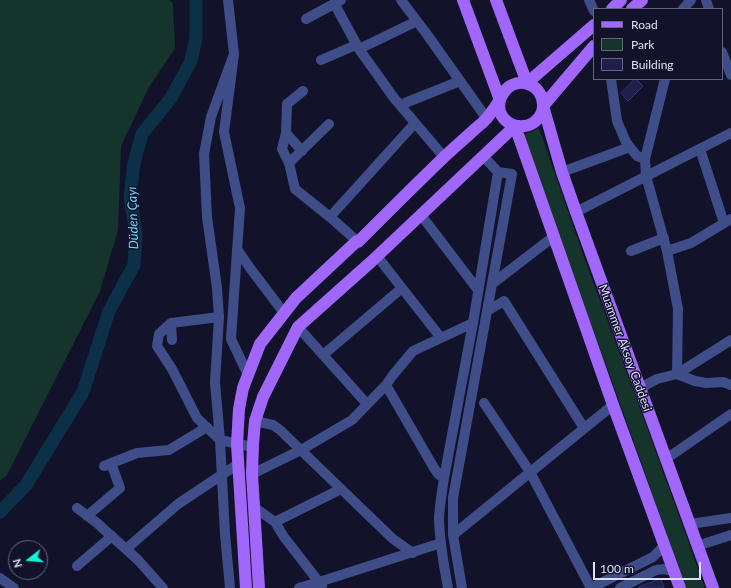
<!DOCTYPE html>
<meta charset="utf-8">
<style>
body{margin:0}
#map{position:relative;width:731px;height:588px;overflow:hidden;background:#12132b;font-family:Lato,sans-serif}
canvas{display:block}
.legend{position:absolute;left:593px;top:8px;width:130px;height:72px;box-sizing:border-box;background:#12132b;border:1px solid #63657f;margin:0;padding:5px 7px;list-style:none;font-size:12px;color:#dde0fe}
.legend li{display:flex;align-items:center;gap:8px;height:20px}
.legend b{width:20px;border:1px solid #63657f}
.north{position:absolute;left:8px;top:540px;width:40px;height:40px;box-sizing:border-box;background:#12132b;border:1px solid #63657f;border-radius:50%;rotate:253deg;font-size:11px;font-weight:700;line-height:16px;text-align:center;color:#dde0fe}
.north::after{content:'';display:block;margin:auto;width:14px;height:18px;background:#0ff7d9;clip-path:polygon(50% 0,100% 100%,50% 72%,0 100%)}
.scale{position:absolute;left:593px;top:562px;width:108px;height:18px;box-sizing:border-box;border:2px solid #dde0fe;border-top:0;padding-left:5px;font-size:12px;line-height:14px;white-space:nowrap;color:#dde0fe;-webkit-text-stroke:3px #12132b;paint-order:stroke}
</style>
<div id="map">
<canvas width="731" height="588"></canvas>
<ul class="legend">
<li><b style="height:5px;background:#a167fa"></b>Road</li>
<li><b style="height:11px;background:#15342c"></b>Park</li>
<li><b style="height:11px;background:#1e204b"></b>Building</li>
</ul>
<div class="north">N</div>
<div class="scale">100 m</div>
</div>
<script>
const g = document.querySelector('canvas').getContext('2d');
g.lineJoin = 'round';
function paint(path, color) {
  g.fillStyle = color;
  g.fill(path, 'evenodd');
}
function stroke(path, color, width, dash) {
  g.strokeStyle = color;
  g.lineWidth = width;
  g.lineCap = dash ? 'butt' : 'round';
  g.setLineDash(dash || []);
  g.stroke(path);
}
function write(font, color, halo, rows, align = 'center') {
  g.font = font + ' Lato,sans-serif';
  g.lineWidth = 3;
  g.setLineDash([]);
  g.textBaseline = 'middle';
  g.strokeStyle = halo;
  g.fillStyle = color;
  for (const [text, x, y, turn = 0] of rows) {
    g.save();
    g.translate(x, y);
    g.rotate((+turn || 0) * Math.PI / 180);
    g.textAlign = isNaN(turn) ? turn : align;
    if (halo) g.strokeText(text, 0, 0);
    g.fillText(text, 0, 0);
    g.restore();
  }
}
const green = new Path2D(`
 M 0,0 L 169,0 L 173,3 L 175,48 L 149,87 L 121,146 L 118,230 L 100,291 L 7,475 L 0,481 Z
 M 539,128 L 586,263 L 633,389 L 705,588 L 686,588 L 611,378 L 522,136 Z`);
const river = new Path2D(`
 M 0,512 L 26,485 L 83,392 L 109,311 L 134,265 L 136,233 L 130,197 L 134,163 L 142,134 L 171,98 L 191,61 L 196,38 L 196,0`);
const building = new Path2D(`
 M 635,79 L 636,79 L 643,86 L 628,101 L 621,93 Z
 M 661,579 L 664,588 L 639,588 L 639,587 Z`);
const minor = new Path2D(`
 M 228,0 L 234,54 L 224,132 L 240,208 L 231,339 L 248,375
 M 401,0 L 426,33 L 487,119
 M 589,0 L 594,11
 M 706,0 L 709,9
 M 334,3 L 359,49
 M 683,9 L 691,0
 M 306,19 L 341,0
 M 417,21 L 359,49 L 394,98 L 444,157
 M 722,52 L 731,75
 M 234,54 L 211,117 L 204,154 L 207,217 L 217,288 L 219,317 L 215,382 L 220,440 L 253,447
 M 321,60 L 356,45
 M 611,79 L 617,121 L 626,142 L 637,156 L 645,159
 M 665,79 L 645,159 L 646,176 L 667,251 L 678,309 L 677,374 L 731,340
 M 400,105 L 460,81
 M 329,124 L 289,163 L 295,189 L 330,217
 M 286,133 L 302,151
 M 700,149 L 724,223
 M 289,163 L 282,149 L 286,133 L 287,104 L 303,91
 M 562,172 L 630,147
 M 576,212 L 731,133
 M 421,215 L 478,290
 M 357,241 L 330,217 L 415,123
 M 237,249 L 250,268 L 284,313
 M 631,251 L 664,238
 M 667,251 L 691,243 L 731,219
 M 377,256 L 441,338
 M 492,284 L 553,237
 M 487,311 L 504,301 L 584,428
 M 219,317 L 171,323 L 159,334 L 157,346 L 172,369 L 197,418 L 220,440 L 225,534 L 230,588
 M 171,323 L 172,340
 M 298,327 L 367,404
 M 323,355 L 402,288
 M 386,385 L 434,468 L 438,474 L 444,478
 M 640,388 L 657,379 L 677,374 L 695,381 L 706,383 L 723,382 L 731,385
 M 484,403 L 530,472 L 591,588
 M 255,421 L 273,425 L 280,430 L 393,539 L 413,553
 M 666,459 L 731,414
 M 104,466 L 137,453 L 169,450 L 207,427
 M 252,474 L 301,450 L 352,420 L 386,385 L 393,375 L 413,351 L 473,323
 M 254,507 L 275,522 L 284,537 L 322,586
 M 77,508 L 97,523 L 138,560 L 163,588
 M 87,516 L 120,488 L 111,463
 M 275,522 L 341,489
 M 690,524 L 731,518
 M 453,535 L 613,405
 M 697,546 L 731,535
 M 126,549 L 178,504 L 238,464
 M 77,566 L 112,536
 M 0,578 L 14,588
 M 299,588 L 319,582 L 441,543
 M 448,588 C 444,565 439,541 439,517 C 440,504 442,491 444,478 L 473,323 L 498,172
 M 462,588 L 453,535 L 453,498 L 512,174 L 498,172 L 483,156
 M 591,588 L 653,557 L 664,546
 M 620,588 L 656,570 L 664,569 L 674,571`);
const major = new Path2D(`
 M 496,0 L 527,83
 M 612,9 L 621,0
 M 632,9 L 642,0
 M 527,83 L 594,25
 M 543,106 L 562,172 L 576,212 L 713,588
 M 543,106 L 594,46
 M 515,126 L 613,405 L 680,588
 M 246,588 L 237,444 L 239,409 L 243,388 L 260,344 L 296,298 L 357,241 L 358,242 C 385,215 412,188 440,161 C 451,150 462,141 474,130 C 478,126 483,123 487,118 C 491,113 496,106 499,101 C 503,94 505,88 512,85 C 522,80 533,84 539,92 C 543,98 544,105 542,112 C 535,131 507,131 500,112 C 499,108 499,104 500,100 L 463,0
 M 259,588 L 252,474 L 253,444 L 255,421 L 263,397 L 298,327 L 372,261 L 515,126`);
const streetNames = [
 ["Muammer Aksoy Caddesi",625,348,70]
];
const waterNames = [
 ["Düden Çayı",133,218,-92]
];
paint(green, '#15342c');
stroke(river, '#0d3049', 13);
paint(building, '#1e204b');
stroke(building, '#313476', 1);
stroke(minor, '#3f4d88', 10);
stroke(major, '#a167fa', 12);
write('12px', '#dde0fe', '#12132b', streetNames);
write('italic 13px', '#6edafa', '#12132b', waterNames);
</script>
